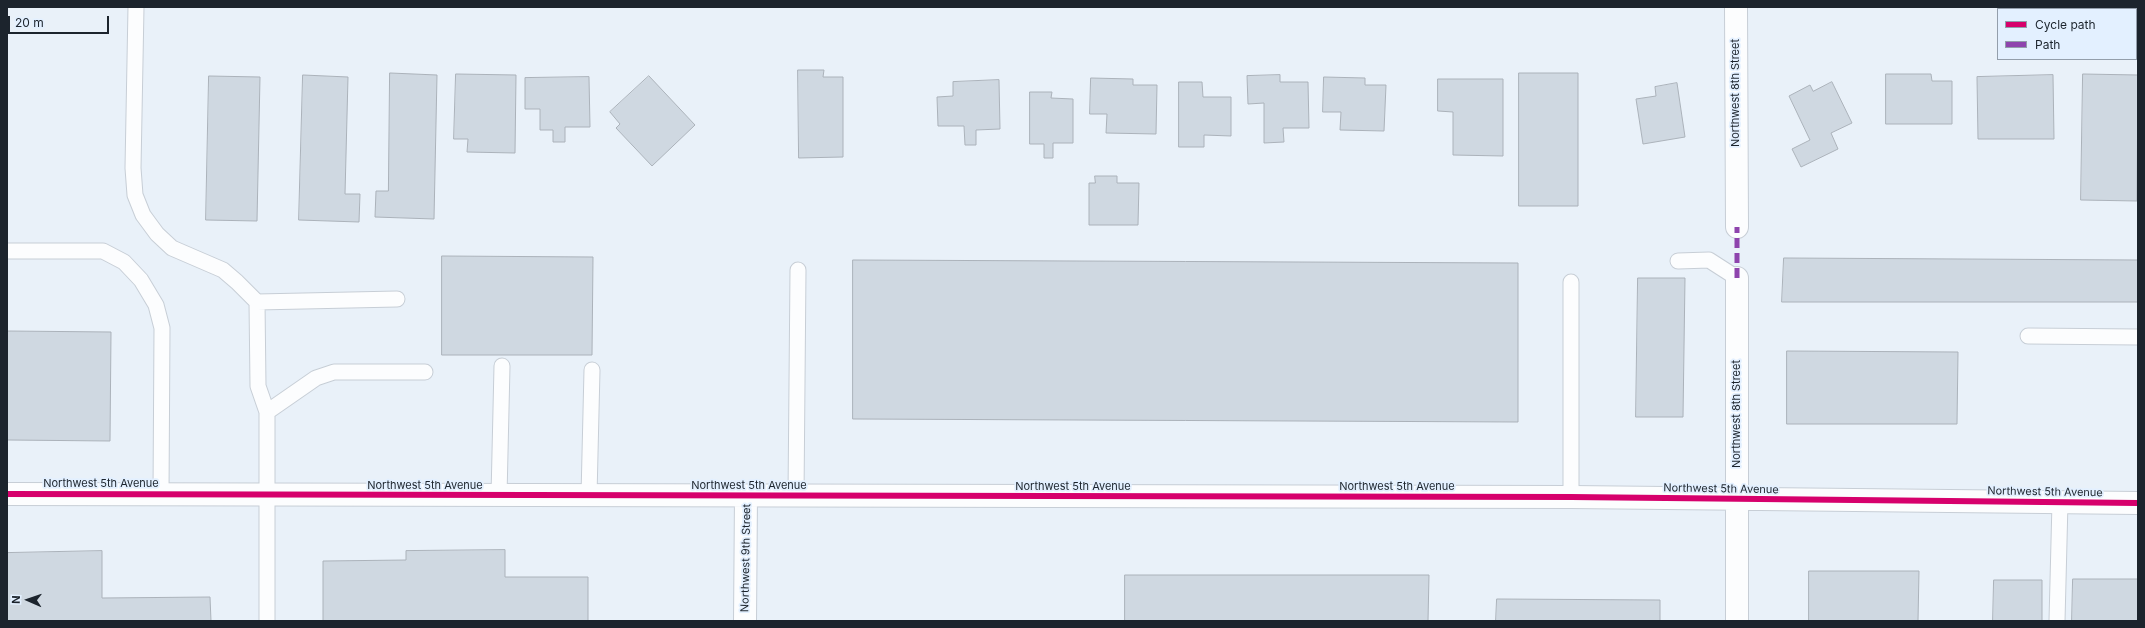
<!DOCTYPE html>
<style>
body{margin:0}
#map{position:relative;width:2145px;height:628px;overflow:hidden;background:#e9f1f9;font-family:Inter,sans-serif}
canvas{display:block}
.frame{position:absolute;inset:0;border:8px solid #1c242d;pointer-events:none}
.legend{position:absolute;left:1997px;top:8px;width:140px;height:52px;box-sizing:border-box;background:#e3f0ff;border:1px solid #939eab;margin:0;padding:5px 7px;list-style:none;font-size:12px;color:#1c242d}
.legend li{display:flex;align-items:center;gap:8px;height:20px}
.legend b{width:20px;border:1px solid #939eab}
.north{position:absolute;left:8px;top:580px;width:40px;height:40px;-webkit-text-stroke:3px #e3f0ff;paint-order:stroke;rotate:272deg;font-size:11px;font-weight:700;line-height:16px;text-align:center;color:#1c242d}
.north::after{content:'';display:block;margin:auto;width:14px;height:18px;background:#1c242d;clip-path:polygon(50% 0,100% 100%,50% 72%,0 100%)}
.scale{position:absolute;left:8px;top:16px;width:101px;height:18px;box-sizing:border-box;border:2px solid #1c242d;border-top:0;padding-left:5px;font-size:12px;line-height:14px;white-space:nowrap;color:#1c242d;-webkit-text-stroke:3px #e3f0ff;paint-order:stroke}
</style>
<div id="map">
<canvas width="2145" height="628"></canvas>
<div class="frame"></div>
<ul class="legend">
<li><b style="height:5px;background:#d6006c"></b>Cycle path</li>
<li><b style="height:5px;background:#8e44ad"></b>Path</li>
</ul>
<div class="north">N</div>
<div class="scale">20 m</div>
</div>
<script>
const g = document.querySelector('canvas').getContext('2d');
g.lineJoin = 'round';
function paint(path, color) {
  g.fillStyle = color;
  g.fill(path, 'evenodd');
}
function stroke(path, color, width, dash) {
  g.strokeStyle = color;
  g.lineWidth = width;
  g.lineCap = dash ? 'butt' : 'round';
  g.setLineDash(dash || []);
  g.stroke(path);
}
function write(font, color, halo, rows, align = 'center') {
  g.font = font + ' Inter,sans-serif';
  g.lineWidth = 3.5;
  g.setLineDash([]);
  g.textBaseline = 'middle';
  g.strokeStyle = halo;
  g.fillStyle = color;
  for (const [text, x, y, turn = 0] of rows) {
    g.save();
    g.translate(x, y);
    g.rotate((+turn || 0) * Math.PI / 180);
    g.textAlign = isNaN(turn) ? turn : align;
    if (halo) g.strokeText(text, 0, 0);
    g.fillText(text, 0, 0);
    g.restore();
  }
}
const building = new Path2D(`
 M 798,70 L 824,70 L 823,77 L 843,77 L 843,157 L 799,158 Z
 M 390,73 L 437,75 L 434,219 L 375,217 L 376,191 L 388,191 Z
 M 1519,73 L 1578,73 L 1578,206 L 1519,206 Z
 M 456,74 L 516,75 L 515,153 L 467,152 L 468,139 L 454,139 Z
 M 1886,74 L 1931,74 L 1932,81 L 1952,81 L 1952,124 L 1886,124 Z
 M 2083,74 L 2138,75 L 2137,201 L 2081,200 Z
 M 303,75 L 348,77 L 345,194 L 360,194 L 359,222 L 299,220 Z
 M 1280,75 L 1280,82 L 1308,82 L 1309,128 L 1283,128 L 1284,142 L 1264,143 L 1264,103 L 1248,104 L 1247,76 Z
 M 2053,75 L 2054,139 L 1978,139 L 1977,77 Z
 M 209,76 L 260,77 L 257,221 L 206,220 Z
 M 649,76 L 695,125 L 652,166 L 616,128 L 620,124 L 610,112 Z
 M 589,77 L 590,127 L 565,127 L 565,142 L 553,142 L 553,130 L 540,130 L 540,109 L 525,109 L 525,78 Z
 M 1324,77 L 1365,78 L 1365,85 L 1386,85 L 1384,131 L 1340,130 L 1341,112 L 1323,112 Z
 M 1091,78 L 1133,79 L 1133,85 L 1157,85 L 1156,134 L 1106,133 L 1107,114 L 1090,114 Z
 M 1438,79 L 1503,79 L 1503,156 L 1453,155 L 1453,112 L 1438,111 Z
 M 999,80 L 1000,129 L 976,130 L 976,145 L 965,145 L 964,126 L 938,126 L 937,97 L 953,96 L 953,82 Z
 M 1179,82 L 1202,82 L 1203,97 L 1231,97 L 1231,136 L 1204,135 L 1204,147 L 1179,147 Z
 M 1832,82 L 1852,123 L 1831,133 L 1838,149 L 1801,167 L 1792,149 L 1810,140 L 1789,96 L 1810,85 L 1813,91 Z
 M 1677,83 L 1685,137 L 1643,144 L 1636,99 L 1656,96 L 1655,87 Z
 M 1030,92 L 1052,92 L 1051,98 L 1073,99 L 1073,143 L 1053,143 L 1053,158 L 1044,158 L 1044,144 L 1030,144 Z
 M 1095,176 L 1117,176 L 1117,183 L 1139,183 L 1138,225 L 1089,225 L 1089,183 L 1095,183 Z
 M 442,256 L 593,257 L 592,355 L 442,355 Z
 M 1784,258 L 2138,260 L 2138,302 L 1782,302 Z
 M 853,260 L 1518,263 L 1518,422 L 853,419 Z
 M 1638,278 L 1685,278 L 1683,417 L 1636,417 Z
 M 7,331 L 111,332 L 110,441 L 7,440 Z
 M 1787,351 L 1958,352 L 1957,424 L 1787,424 Z
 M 505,550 L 505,577 L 588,577 L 588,621 L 323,621 L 323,561 L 406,560 L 406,551 Z
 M 102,551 L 102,598 L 210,597 L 211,621 L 7,621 L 7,553 Z
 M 1809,571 L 1919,571 L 1918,621 L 1809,621 Z
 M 1125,575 L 1429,575 L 1428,621 L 1125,621 Z
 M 2073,579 L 2138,579 L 2138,621 L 2072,621 Z
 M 1994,580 L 2042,580 L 2042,621 L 1993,621 Z
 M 1497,599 L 1660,600 L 1660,621 L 1496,621 Z`);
const lane = new Path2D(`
 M 136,7 L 133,168 L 135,195 L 143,215 L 157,234 L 172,248 L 223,270 L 237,282 L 257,302 L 258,386 L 267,412 L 267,621
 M 7,251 L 103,251 L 124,262 L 141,280 L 156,305 L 162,328 L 161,494
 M 1678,261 L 1709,260 L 1737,278
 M 257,302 L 397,299
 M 2028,336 L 2138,337
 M 267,412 L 316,378 L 334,372 L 425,372
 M 499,496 L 502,366
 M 589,496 L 592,370
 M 796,496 L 798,270
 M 1571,497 L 1571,282
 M 2057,621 L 2060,502`);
const street = new Path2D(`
 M 1736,7 L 1737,227
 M 1737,278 L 1737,621
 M 7,494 L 1571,497 L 2138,503
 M 745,621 L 746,496`);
const quiet = new Path2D(`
 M 1737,278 L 1737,227`);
const cycleway = new Path2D(`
 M 7,494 L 1571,497 L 2138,503`);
const streetNames = [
 ["Northwest 8th Street",1736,93,-90],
 ["Northwest 8th Street",1737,414,-90],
 ["Northwest 5th Avenue",101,484],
 ["Northwest 5th Avenue",425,486],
 ["Northwest 5th Avenue",749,486],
 ["Northwest 5th Avenue",1073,487],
 ["Northwest 5th Avenue",1397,487],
 ["Northwest 5th Avenue",1721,489,1],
 ["Northwest 5th Avenue",2045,492,1],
 ["Northwest 9th Street",746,558,-89]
];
paint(building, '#cfd8e1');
stroke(building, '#abb2ba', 1);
stroke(lane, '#c7ced6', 17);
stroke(street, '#c7ced6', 24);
stroke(lane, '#fcfdfe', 15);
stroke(street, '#fcfdfe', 22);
stroke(quiet, '#8e44ad', 5, [10, 5]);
stroke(cycleway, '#d6006c', 6);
write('11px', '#1c242d', '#e3f0ff', streetNames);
</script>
